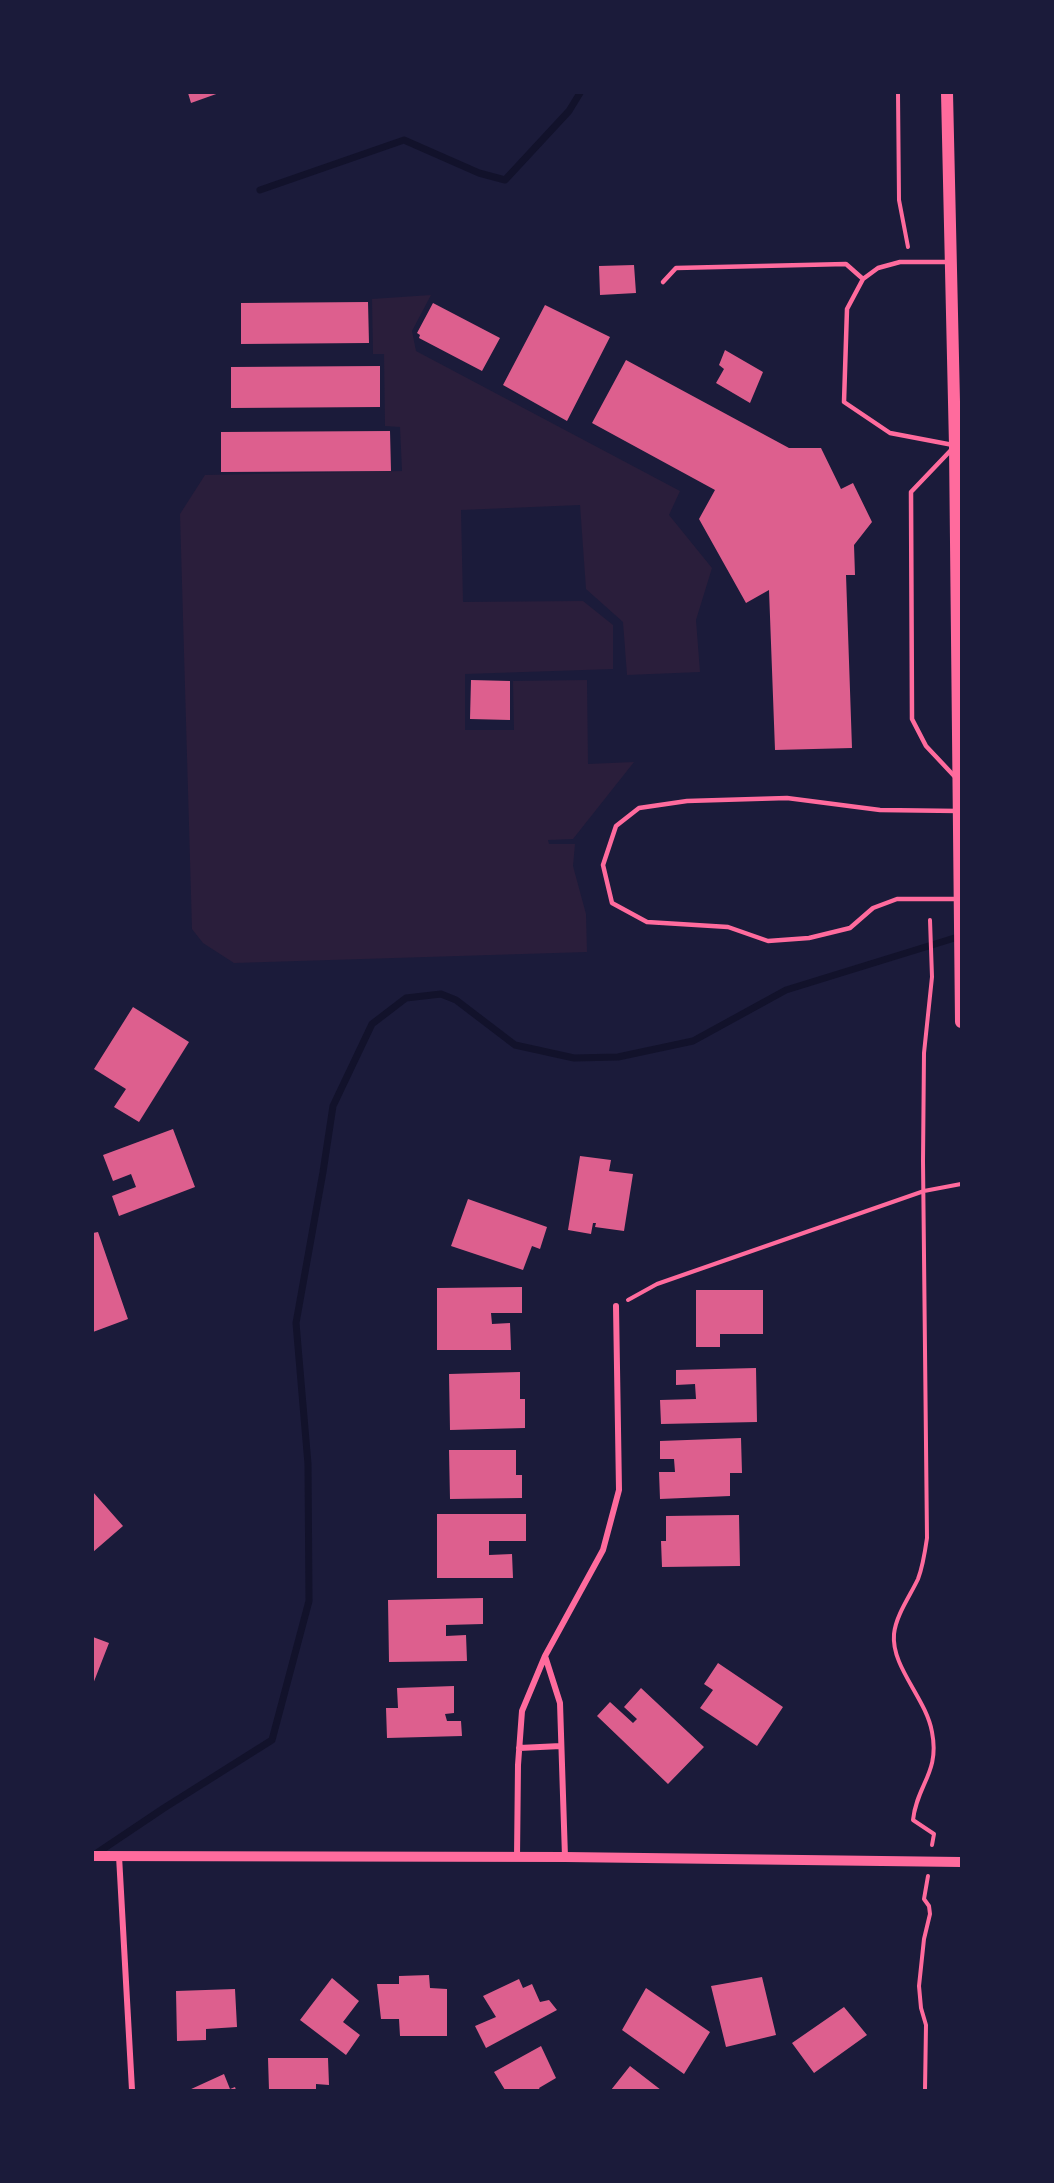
<!DOCTYPE html>
<style>
body{margin:0}
#map{position:relative;width:1054px;height:2183px;overflow:hidden;background:#1b1b3a;font-family:Montserrat,sans-serif}
canvas{display:block}
.frame{position:absolute;inset:0;border:94px solid #1b1b3a;pointer-events:none}
</style>
<div id="map">
<canvas width="1054" height="2183"></canvas>
<div class="frame"></div>
</div>
<script>
const g = document.querySelector('canvas').getContext('2d');
g.lineJoin = 'round';
function paint(path, color) {
  g.fillStyle = color;
  g.fill(path, 'evenodd');
}
function stroke(path, color, width, dash) {
  g.strokeStyle = color;
  g.lineWidth = width;
  g.lineCap = dash ? 'butt' : 'round';
  g.setLineDash(dash || []);
  g.stroke(path);
}
const green = new Path2D(`
 M 431,295 L 412,331 L 416,351 L 680,491 L 669,515 L 712,568 L 696,620 L 700,672 L 627,675 L 623,622 L 586,589 L 580,505 L 461,510 L 463,602 L 583,601 L 613,625 L 613,669 L 465,674 L 465,730 L 514,730 L 513,681 L 587,680 L 588,764 L 634,762 L 573,839 L 548,840 L 549,844 L 575,844 L 573,866 L 586,914 L 587,952 L 234,963 L 203,943 L 192,929 L 180,514 L 205,475 L 402,471 L 400,427 L 385,426 L 384,354 L 373,354 L 372,299 Z`);
const stream = new Path2D(`
 M 260,190 L 404,140 L 479,173 L 505,180 L 569,111 L 580,93
 M 94,1855 L 164,1808 L 272,1740 L 309,1601 L 308,1464 L 296,1323 L 323,1172 L 333,1106 L 372,1024 L 406,998 L 441,994 L 456,1000 L 515,1045 L 574,1058 L 618,1057 L 693,1041 L 786,990 L 961,936`);
const building = new Path2D(`
 M 188,93 L 219,93 L 191,103 Z
 M 634,265 L 636,293 L 600,295 L 599,266 Z
 M 368,302 L 369,343 L 241,344 L 241,303 Z
 M 433,303 L 500,338 L 482,371 L 419,338 L 420,335 L 417,333 Z
 M 545,305 L 610,337 L 567,421 L 503,385 Z
 M 725,350 L 763,372 L 750,403 L 716,383 L 724,369 L 719,365 Z
 M 626,360 L 789,448 L 821,448 L 841,489 L 853,483 L 872,522 L 854,545 L 855,575 L 846,575 L 852,748 L 775,750 L 769,590 L 746,603 L 699,519 L 715,490 L 592,423 Z
 M 380,366 L 380,407 L 231,408 L 231,367 Z
 M 390,431 L 391,471 L 221,472 L 221,432 Z
 M 471,680 L 510,681 L 510,720 L 470,719 Z
 M 133,1007 L 189,1042 L 139,1122 L 114,1107 L 126,1089 L 94,1069 Z
 M 173,1129 L 195,1187 L 119,1216 L 112,1196 L 136,1187 L 131,1174 L 113,1181 L 103,1155 Z
 M 580,1156 L 611,1160 L 609,1171 L 633,1174 L 624,1231 L 595,1227 L 596,1223 L 593,1223 L 591,1234 L 568,1230 Z
 M 468,1199 L 547,1227 L 540,1249 L 532,1246 L 523,1270 L 451,1246 Z
 M 98,1232 L 128,1319 L 93,1332 L 93,1233 Z
 M 522,1287 L 522,1313 L 491,1313 L 492,1324 L 510,1323 L 511,1350 L 437,1350 L 437,1288 Z
 M 696,1290 L 763,1290 L 763,1334 L 720,1334 L 720,1347 L 696,1347 Z
 M 756,1368 L 757,1422 L 661,1424 L 660,1400 L 696,1399 L 695,1384 L 676,1385 L 676,1370 Z
 M 520,1372 L 520,1399 L 525,1399 L 525,1428 L 450,1430 L 449,1374 Z
 M 741,1438 L 742,1473 L 730,1473 L 730,1496 L 660,1499 L 659,1472 L 675,1472 L 674,1459 L 660,1459 L 660,1441 Z
 M 449,1450 L 516,1450 L 516,1475 L 522,1475 L 522,1498 L 450,1499 Z
 M 93,1492 L 123,1526 L 93,1552 Z
 M 437,1514 L 526,1514 L 526,1541 L 489,1541 L 489,1555 L 512,1554 L 513,1578 L 437,1578 Z
 M 739,1515 L 740,1566 L 662,1567 L 661,1541 L 666,1541 L 666,1516 Z
 M 483,1598 L 483,1624 L 446,1625 L 446,1636 L 466,1635 L 467,1661 L 389,1662 L 388,1600 Z
 M 93,1637 L 109,1643 L 93,1684 Z
 M 718,1663 L 783,1707 L 757,1746 L 700,1708 L 713,1690 L 704,1684 Z
 M 454,1686 L 454,1713 L 445,1714 L 447,1721 L 461,1721 L 462,1736 L 387,1738 L 386,1708 L 398,1708 L 397,1688 Z
 M 641,1688 L 704,1747 L 668,1784 L 597,1716 L 610,1702 L 633,1723 L 637,1719 L 624,1707 Z
 M 429,1975 L 430,1988 L 447,1989 L 447,2036 L 400,2036 L 399,2019 L 381,2019 L 377,1984 L 399,1984 L 399,1976 Z
 M 762,1977 L 776,2035 L 726,2047 L 711,1986 Z
 M 332,1978 L 359,2001 L 343,2022 L 360,2035 L 346,2055 L 300,2020 Z
 M 519,1979 L 523,1988 L 532,1984 L 540,2002 L 549,2000 L 557,2010 L 486,2048 L 475,2026 L 496,2017 L 483,1996 Z
 M 646,1988 L 710,2032 L 684,2074 L 622,2030 Z
 M 235,1989 L 237,2027 L 206,2029 L 206,2040 L 177,2041 L 176,1991 Z
 M 844,2007 L 867,2035 L 814,2073 L 792,2043 Z
 M 541,2046 L 556,2078 L 539,2088 L 540,2090 L 505,2090 L 494,2072 Z
 M 268,2058 L 328,2058 L 329,2085 L 316,2084 L 316,2090 L 269,2090 Z
 M 630,2066 L 661,2090 L 611,2090 Z
 M 224,2074 L 230,2089 L 235,2087 L 236,2090 L 189,2090 Z`);
const path = new Path2D(`
 M 898,93 L 899,200 L 908,247
 M 930,920 L 932,977 L 924,1053 L 923,1161 L 927,1538 C 925,1552 923,1566 918,1579 C 910,1596 896,1615 894,1634 C 891,1667 926,1698 932,1732 C 940,1773 917,1784 913,1820 L 934,1834 L 932,1845
 M 628,1300 L 657,1284 L 924,1191 L 961,1184
 M 925,2090 L 926,2025 L 921,2008 L 919,1986 L 924,1939 L 930,1914 L 929,1906 L 924,1899 L 928,1876`);
const service = new Path2D(`
 M 949,262 L 900,262 L 878,268 L 863,279 L 847,309 L 844,402 L 890,433 L 953,445
 M 663,282 L 676,268 L 846,264 L 863,279
 M 953,448 L 911,492 L 912,719 L 926,746 L 957,779
 M 957,899 L 897,899 L 873,908 L 850,928 L 809,938 L 768,941 L 728,927 L 647,922 L 612,903 L 603,865 L 616,826 L 639,808 L 687,801 L 787,798 L 880,810 L 958,811`);
const minor = new Path2D(`
 M 545,1656 L 603,1550 L 619,1490 L 616,1306
 M 519,1748 L 561,1746
 M 119,1856 L 132,2090
 M 517,1857 L 518,1765 L 522,1711 L 545,1656 L 560,1703 L 565,1857`);
const tertiary = new Path2D(`
 M 93,1856 L 565,1857 L 961,1862`);
const secondary = new Path2D(`
 M 947,93 L 955,446 L 961,1022`);
paint(green, '#2a1e3b');
stroke(stream, '#12122b', 7);
paint(building, '#dd5f8e');
stroke(path, '#ff6b9d', 4);
stroke(service, '#ff6b9d', 4.5);
stroke(minor, '#ff6b9d', 6);
stroke(tertiary, '#ff6b9d', 10);
stroke(secondary, '#ff6b9d', 12);
</script>
